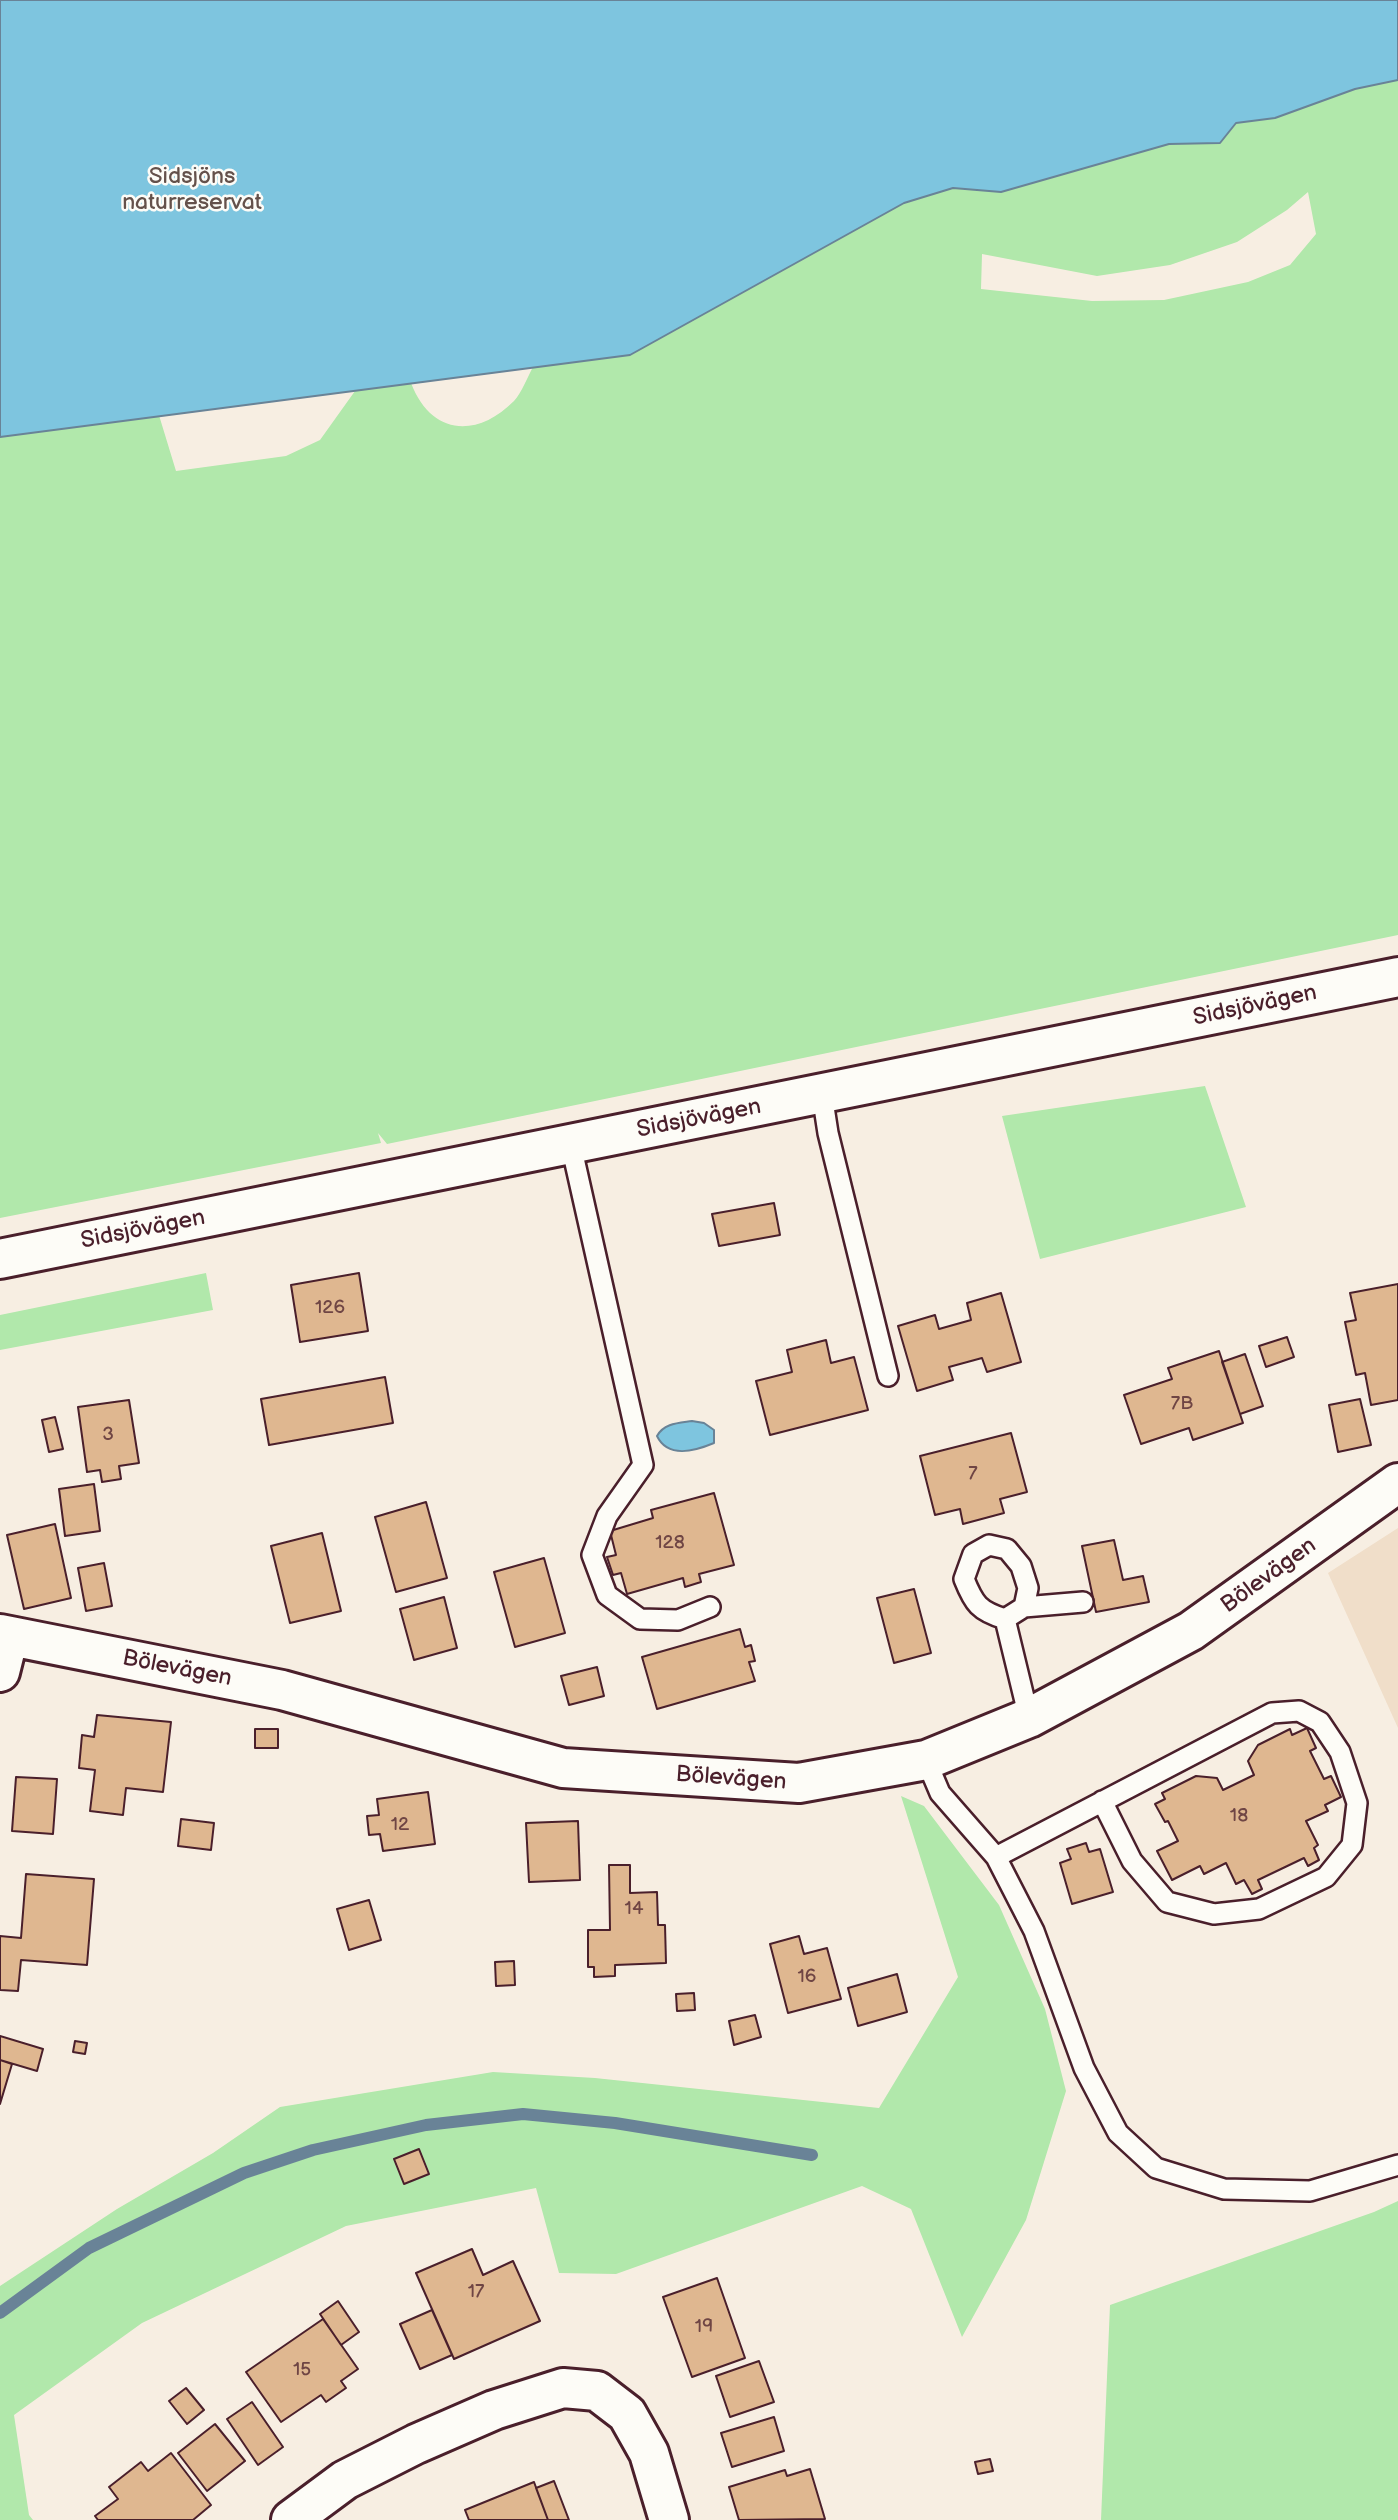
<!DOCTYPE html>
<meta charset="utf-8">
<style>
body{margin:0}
canvas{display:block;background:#f7eee2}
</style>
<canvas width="1398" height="2520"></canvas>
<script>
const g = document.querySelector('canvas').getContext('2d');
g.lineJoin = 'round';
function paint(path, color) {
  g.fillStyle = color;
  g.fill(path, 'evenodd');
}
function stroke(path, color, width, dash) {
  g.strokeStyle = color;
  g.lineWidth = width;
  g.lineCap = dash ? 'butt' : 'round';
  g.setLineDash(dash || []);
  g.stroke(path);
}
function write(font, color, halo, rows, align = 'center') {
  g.font = font + ' "Balsamiq Sans",sans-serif';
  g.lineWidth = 5;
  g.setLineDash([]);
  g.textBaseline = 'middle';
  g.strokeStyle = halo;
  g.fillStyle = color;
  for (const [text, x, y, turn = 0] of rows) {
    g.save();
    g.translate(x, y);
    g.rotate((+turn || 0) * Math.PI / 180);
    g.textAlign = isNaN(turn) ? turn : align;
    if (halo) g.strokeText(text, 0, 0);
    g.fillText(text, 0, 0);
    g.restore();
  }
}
const built = new Path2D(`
 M 1398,1528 L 1398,1728 L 1328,1573 Z`);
const green = new Path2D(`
 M 0,0 L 1398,0 L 1398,935 L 387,1144 L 378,1133 L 381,1143 L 0,1218 ZM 1308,192 L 1316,234 L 1290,265 L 1248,282 L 1164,300 L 1092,301 L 981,289 L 982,254 L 1097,276 L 1170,265 L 1237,242 L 1287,210 ZM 883,214 L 630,355 L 533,367 C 527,378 522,392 514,401 C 476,439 431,435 411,383 L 355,391 L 320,440 L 286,456 L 176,471 L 151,389 Z
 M 1205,1086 L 1246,1207 L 1040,1259 L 1002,1116 Z
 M 206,1273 L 213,1310 L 0,1350 L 0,1315 Z
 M 901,1796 L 924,1806 L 999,1905 L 1045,2009 L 1066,2091 L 1026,2220 L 962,2337 L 911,2209 L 862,2186 L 616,2274 L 559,2273 L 536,2188 L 346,2226 L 142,2323 L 14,2415 L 29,2515 L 33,2520 L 0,2520 L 0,2286 L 117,2209 L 213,2153 L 280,2107 L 493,2072 L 595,2078 L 879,2108 L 958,1977 Z
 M 1398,2201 L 1398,2520 L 1101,2520 L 1110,2305 L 1374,2212 Z`);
const water = new Path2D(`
 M 0,0 L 1398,0 L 1398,80 L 1355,89 L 1275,118 L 1236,123 L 1220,143 L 1169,144 L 1001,192 L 953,188 L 904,203 L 630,355 L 0,437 Z
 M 692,1421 L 704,1423 L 714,1430 L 714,1443 C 695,1451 668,1459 657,1436 C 664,1423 679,1423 692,1421 Z`);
const stream = new Path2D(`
 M 0,2313 L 89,2248 L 244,2173 L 313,2150 L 426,2125 L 523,2114 L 615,2123 L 812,2155`);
const building = new Path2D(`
 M 774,1203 L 780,1235 L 719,1246 L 712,1214 Z
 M 359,1273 L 368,1331 L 300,1342 L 291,1285 Z
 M 1398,1284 L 1398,1400 L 1371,1405 L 1365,1373 L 1356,1375 L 1345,1322 L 1356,1320 L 1350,1293 Z
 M 1001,1293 L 1021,1362 L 987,1372 L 982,1358 L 949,1367 L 953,1380 L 917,1391 L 898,1326 L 935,1315 L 939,1329 L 971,1320 L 967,1303 Z
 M 1287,1337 L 1294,1357 L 1266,1367 L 1259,1346 Z
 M 826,1340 L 831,1363 L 854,1357 L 868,1410 L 770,1435 L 756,1381 L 792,1372 L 787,1350 Z
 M 1219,1351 L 1243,1423 L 1193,1440 L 1189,1428 L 1141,1444 L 1124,1395 L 1172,1379 L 1168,1368 Z
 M 1245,1354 L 1263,1406 L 1240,1414 L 1222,1362 Z
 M 385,1377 L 393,1423 L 269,1445 L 261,1399 Z
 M 1360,1399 L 1371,1445 L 1338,1452 L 1329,1405 Z
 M 129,1400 L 139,1463 L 119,1466 L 121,1479 L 102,1482 L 100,1470 L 87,1472 L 78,1407 Z
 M 55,1417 L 63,1449 L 49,1452 L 42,1420 Z
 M 1011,1433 L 1027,1492 L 1000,1499 L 1004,1513 L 963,1524 L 960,1509 L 935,1515 L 920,1456 Z
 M 94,1484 L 100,1531 L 65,1536 L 59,1489 Z
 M 714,1493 L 734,1565 L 699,1574 L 701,1582 L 685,1587 L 683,1578 L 627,1594 L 621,1573 L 613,1575 L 607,1557 L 616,1555 L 610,1531 L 653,1518 L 651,1510 Z
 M 426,1502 L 447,1578 L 396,1592 L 375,1517 Z
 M 55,1524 L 71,1598 L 24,1609 L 7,1535 Z
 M 322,1533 L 341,1611 L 290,1623 L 271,1546 Z
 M 1114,1540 L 1123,1580 L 1143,1576 L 1149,1602 L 1096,1612 L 1082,1546 Z
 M 544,1558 L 565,1633 L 515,1647 L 494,1572 Z
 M 104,1563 L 112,1606 L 86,1611 L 78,1568 Z
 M 914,1589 L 931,1653 L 894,1663 L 877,1598 Z
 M 444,1597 L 457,1648 L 414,1660 L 400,1609 Z
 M 740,1629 L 745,1647 L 751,1645 L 755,1661 L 749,1662 L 755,1681 L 657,1709 L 642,1657 Z
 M 597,1667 L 604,1696 L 569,1705 L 561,1676 Z
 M 97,1715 L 171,1722 L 163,1792 L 126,1788 L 123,1815 L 90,1811 L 95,1770 L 79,1768 L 82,1735 L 94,1737 Z
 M 1307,1728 L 1316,1748 L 1310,1751 L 1324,1779 L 1331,1776 L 1341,1797 L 1325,1805 L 1328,1811 L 1306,1821 L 1318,1845 L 1314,1848 L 1319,1860 L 1308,1866 L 1304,1858 L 1258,1880 L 1262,1889 L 1252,1894 L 1244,1880 L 1236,1884 L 1226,1863 L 1204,1874 L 1200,1866 L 1172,1880 L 1157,1851 L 1178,1841 L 1168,1821 L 1165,1822 L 1155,1804 L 1165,1799 L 1162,1793 L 1196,1776 L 1217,1778 L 1223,1790 L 1254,1775 L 1248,1761 L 1258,1745 L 1290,1729 L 1292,1735 Z
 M 255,1729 L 278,1729 L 278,1748 L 255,1748 Z
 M 16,1777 L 57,1779 L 53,1834 L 12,1831 Z
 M 428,1792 L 435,1844 L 383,1851 L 380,1834 L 369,1835 L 367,1816 L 379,1815 L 377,1799 Z
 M 181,1819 L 214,1823 L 211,1850 L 178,1846 Z
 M 578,1821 L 580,1880 L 529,1882 L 526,1823 Z
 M 1086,1843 L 1089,1852 L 1100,1849 L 1113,1892 L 1072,1904 L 1060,1863 L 1071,1859 L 1067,1849 Z
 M 609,1865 L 630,1865 L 630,1893 L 657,1892 L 658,1925 L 665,1925 L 666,1963 L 615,1965 L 615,1976 L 594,1977 L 594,1967 L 588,1967 L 588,1930 L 610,1930 Z
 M 26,1874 L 94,1879 L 87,1965 L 21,1960 L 18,1991 L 0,1990 L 0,1936 L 21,1938 Z
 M 369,1900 L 381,1940 L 349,1950 L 337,1909 Z
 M 799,1936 L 804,1954 L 827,1948 L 841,1999 L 788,2013 L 770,1944 Z
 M 514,1961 L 515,1985 L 496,1986 L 495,1962 Z
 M 897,1974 L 907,2012 L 858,2026 L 848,1988 Z
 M 694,1993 L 695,2010 L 677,2011 L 676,1994 Z
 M 755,2015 L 761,2037 L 734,2045 L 729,2021 Z
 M 0,2036 L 43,2049 L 37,2071 L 0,2060 Z
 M 75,2041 L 87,2043 L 85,2054 L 73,2052 Z
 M 0,2060 L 12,2064 L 0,2104 Z
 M 419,2149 L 429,2174 L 404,2184 L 394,2159 Z
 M 472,2249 L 483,2275 L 513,2261 L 540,2321 L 454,2359 L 416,2273 Z
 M 717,2278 L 745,2358 L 692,2377 L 663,2297 Z
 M 338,2301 L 359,2332 L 341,2345 L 320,2314 Z
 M 432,2310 L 452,2355 L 420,2369 L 400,2324 Z
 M 323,2319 L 358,2369 L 341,2381 L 346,2388 L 326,2402 L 321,2395 L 281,2422 L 246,2372 Z
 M 759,2361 L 774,2402 L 730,2417 L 716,2376 Z
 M 186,2388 L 204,2410 L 187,2424 L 169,2401 Z
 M 252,2402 L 283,2447 L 258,2465 L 227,2419 Z
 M 774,2417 L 784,2451 L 732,2467 L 721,2433 Z
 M 215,2424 L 245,2461 L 207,2491 L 178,2453 Z
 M 171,2453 L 211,2505 L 193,2520 L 98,2520 L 95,2516 L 118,2499 L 109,2487 L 141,2462 L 148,2471 Z
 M 990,2459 L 993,2471 L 978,2474 L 975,2462 Z
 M 810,2469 L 825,2519 L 739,2520 L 729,2487 L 785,2470 L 787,2476 Z
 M 554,2481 L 569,2520 L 548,2520 L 536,2488 Z
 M 534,2482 L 548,2520 L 469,2520 L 465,2510 Z`);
const service = new Path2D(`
 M 822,1094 L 828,1133 L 888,1376
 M 571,1145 L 643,1465 L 607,1516 L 592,1555 L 607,1595 L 640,1619 L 678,1620 L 710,1607
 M 1024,1607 L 1083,1602
 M 1005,1619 C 979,1611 974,1604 964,1579 L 973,1554 L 989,1545 L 1007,1549 L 1021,1566 L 1028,1588 L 1024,1607 L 1005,1619 L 1029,1718
 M 926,1760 L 940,1793 L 996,1857 L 1034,1931 L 1084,2068 L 1118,2133 L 1156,2168 L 1224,2189 L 1310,2191 L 1398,2165
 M 996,1857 L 1272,1713 L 1299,1711 L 1320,1722 L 1340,1752 L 1357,1803 L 1352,1845 L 1326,1877 L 1259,1909 L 1214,1914 L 1167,1902 L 1132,1861 L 1102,1801`);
const minor = new Path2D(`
 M 0,1634 L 282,1690 L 563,1768 L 799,1783 L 926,1760 L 1029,1718 L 1191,1631 L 1398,1483
 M 0,1672 L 9,1636
 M 291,2520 L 345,2480 L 416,2444 L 494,2410 L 563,2388 L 597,2391 L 627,2414 L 649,2453 L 669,2520`);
const secondary = new Path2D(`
 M 0,1259 L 1398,977`);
const numberNames = [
 ["126",330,1308],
 ["7B",1182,1404],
 ["3",108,1435],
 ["7",973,1474],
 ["128",670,1543],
 ["18",1239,1816],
 ["12",400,1825],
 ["14",634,1909],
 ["16",807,1977],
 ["17",476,2292],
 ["19",704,2327],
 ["15",302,2370]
];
const parkNames = [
 ["Sidsjöns",192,177],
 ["naturreservat",192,203]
];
const streetNames = [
 ["Sidsjövägen",1255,1006,-12],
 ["Sidsjövägen",699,1119,-11],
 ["Sidsjövägen",143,1230,-11],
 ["Bölevägen",1269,1576,-36],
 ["Bölevägen",177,1669,11],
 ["Bölevägen",731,1779,4]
];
paint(built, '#f0dec9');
paint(green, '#b1e8ab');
paint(water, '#7ec5df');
stroke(water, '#698397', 2);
stroke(stream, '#698397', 12);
paint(building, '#dfb790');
stroke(building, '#4a1f2b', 2);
stroke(service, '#4a1f2b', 24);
stroke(minor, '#4a1f2b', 44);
stroke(secondary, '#4a1f2b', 44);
stroke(service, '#fdfcf7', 19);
stroke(minor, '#fdfcf7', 38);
stroke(secondary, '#fdfcf7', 38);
write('19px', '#6f4544', null, numberNames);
write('23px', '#64514b', '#fdfcf7', parkNames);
write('23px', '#4a1f2b', '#fdfcf7', streetNames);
</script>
